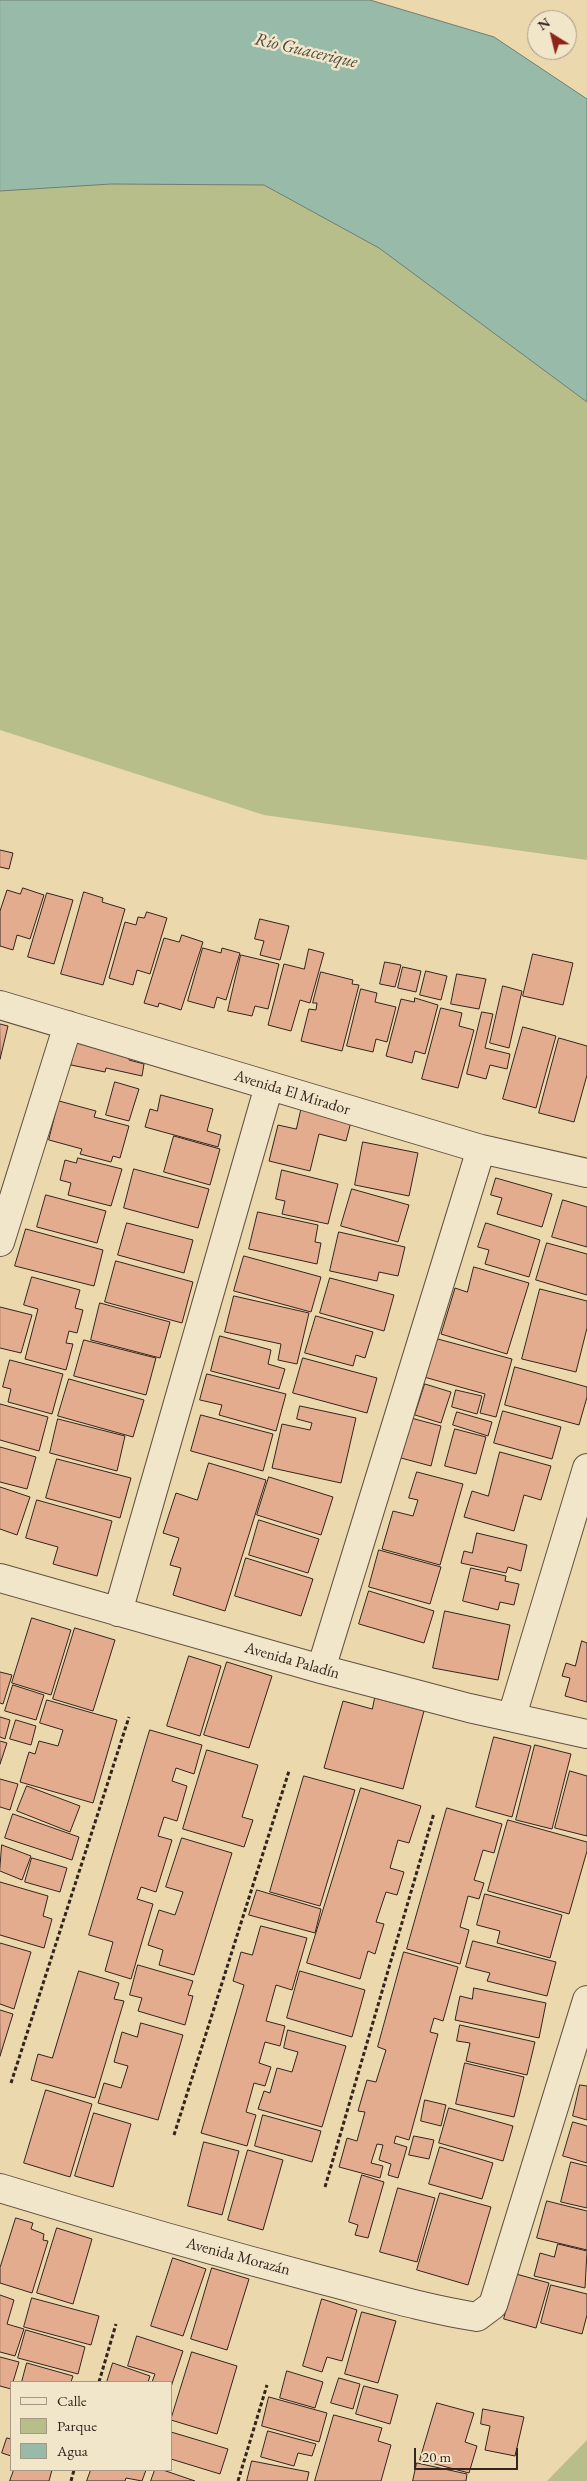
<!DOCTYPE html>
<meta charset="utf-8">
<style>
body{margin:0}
#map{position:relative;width:587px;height:2481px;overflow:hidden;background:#ebd8ad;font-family:"EB Garamond",serif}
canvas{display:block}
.legend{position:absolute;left:10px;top:2381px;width:162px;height:90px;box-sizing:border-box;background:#f2e6ca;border:1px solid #a69885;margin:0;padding:6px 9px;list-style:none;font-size:15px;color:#34241e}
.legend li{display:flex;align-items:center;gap:10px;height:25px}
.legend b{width:25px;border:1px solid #a69885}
.north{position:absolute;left:527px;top:10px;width:50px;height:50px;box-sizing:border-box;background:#f2e6ca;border:1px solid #a69885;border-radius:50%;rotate:324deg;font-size:14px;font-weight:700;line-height:20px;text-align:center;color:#34241e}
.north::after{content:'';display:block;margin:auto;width:18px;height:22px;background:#8f2418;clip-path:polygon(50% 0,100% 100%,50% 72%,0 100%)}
.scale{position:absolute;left:414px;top:2448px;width:104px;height:22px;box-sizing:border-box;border:2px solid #34241e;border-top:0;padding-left:6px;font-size:15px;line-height:18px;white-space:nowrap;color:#34241e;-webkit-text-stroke:4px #f2e6ca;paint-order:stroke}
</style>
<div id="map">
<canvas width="587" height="2481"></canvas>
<ul class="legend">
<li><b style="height:6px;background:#f2e6ca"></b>Calle</li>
<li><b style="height:14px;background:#b8be89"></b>Parque</li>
<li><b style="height:14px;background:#98baa9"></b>Agua</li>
</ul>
<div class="north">N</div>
<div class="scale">20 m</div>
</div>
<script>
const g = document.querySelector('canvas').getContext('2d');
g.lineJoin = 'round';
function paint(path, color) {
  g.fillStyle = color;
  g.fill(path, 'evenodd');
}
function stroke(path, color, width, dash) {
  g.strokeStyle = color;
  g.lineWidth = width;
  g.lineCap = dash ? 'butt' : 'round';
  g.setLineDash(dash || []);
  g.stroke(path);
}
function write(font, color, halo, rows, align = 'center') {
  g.font = font + ' "EB Garamond",serif';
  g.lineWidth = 5;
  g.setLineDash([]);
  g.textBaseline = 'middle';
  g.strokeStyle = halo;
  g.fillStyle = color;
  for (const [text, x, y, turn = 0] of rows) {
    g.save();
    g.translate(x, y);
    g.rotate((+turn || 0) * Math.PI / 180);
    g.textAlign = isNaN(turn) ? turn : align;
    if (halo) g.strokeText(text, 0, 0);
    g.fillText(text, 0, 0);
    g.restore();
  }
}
const green = new Path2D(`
 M 159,61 L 587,325 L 587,860 L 264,815 L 0,730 L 0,188 Z
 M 587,2440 L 587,2481 L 547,2481 Z`);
const water = new Path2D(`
 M 0,0 L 370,0 L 494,37 L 587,99 L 587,402 L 379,248 L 264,185 L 111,184 L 0,191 Z`);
const building = new Path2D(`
 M 0,850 L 13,853 L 9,869 L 0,867 Z
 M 23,888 L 44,895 L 30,939 L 17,935 L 13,950 L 0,946 L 0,911 L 7,890 L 20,894 Z
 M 84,892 L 103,898 L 102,902 L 125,909 L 103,985 L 61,974 Z
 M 47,893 L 73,900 L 54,964 L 28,957 Z
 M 147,912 L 167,918 L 150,974 L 137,970 L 133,985 L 109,978 L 125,922 L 136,925 L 138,917 L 144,918 Z
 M 260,919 L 289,926 L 280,960 L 260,955 L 264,941 L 255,939 Z
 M 182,935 L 203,942 L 181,1010 L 159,1003 L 158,1007 L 144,1003 L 164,938 L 179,942 Z
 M 203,948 L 221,953 L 222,948 L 240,953 L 226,1000 L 217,997 L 214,1008 L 188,1001 Z
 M 309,949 L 324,953 L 310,1003 L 300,1000 L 291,1031 L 268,1025 L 284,964 L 304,969 Z
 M 533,954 L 573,963 L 563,1005 L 523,996 Z
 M 241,955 L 279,964 L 268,1009 L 255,1006 L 252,1016 L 228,1011 Z
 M 385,962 L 401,965 L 395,987 L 380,984 Z
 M 403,967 L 421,971 L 416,992 L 398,988 Z
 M 426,971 L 447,976 L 441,1000 L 420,995 Z
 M 321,972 L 353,980 L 352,984 L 359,985 L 342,1051 L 301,1041 L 309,1009 L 316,1010 L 317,1003 L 313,1003 Z
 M 457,974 L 486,979 L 479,1009 L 451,1004 Z
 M 503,986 L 522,991 L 509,1048 L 490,1043 Z
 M 361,989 L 377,993 L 375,1002 L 396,1007 L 387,1042 L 376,1039 L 373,1052 L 347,1046 Z
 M 415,998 L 438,1005 L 425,1054 L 415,1051 L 412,1063 L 386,1056 L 401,999 L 414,1002 Z
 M 441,1008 L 462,1013 L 459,1026 L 474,1030 L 458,1088 L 422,1079 Z
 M 482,1012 L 493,1014 L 485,1048 L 510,1054 L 507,1069 L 490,1065 L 486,1079 L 467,1074 Z
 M 0,1024 L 8,1026 L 0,1059 Z
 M 523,1027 L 556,1036 L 536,1108 L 503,1099 Z
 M 559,1038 L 587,1046 L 587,1075 L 574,1122 L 539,1113 Z
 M 77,1041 L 130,1053 L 129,1060 L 144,1064 L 142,1076 L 106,1068 L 105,1072 L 71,1065 Z
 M 115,1082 L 139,1089 L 129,1121 L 106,1115 Z
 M 161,1095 L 213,1109 L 207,1131 L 221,1135 L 218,1147 L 145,1127 L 150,1109 L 157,1111 Z
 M 59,1101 L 96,1111 L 94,1117 L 129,1126 L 120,1158 L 113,1156 L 111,1162 L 80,1154 L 82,1149 L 49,1140 Z
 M 302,1106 L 352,1118 L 346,1141 L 319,1134 L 310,1171 L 269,1161 L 278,1125 L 296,1129 Z
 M 174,1136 L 220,1149 L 210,1185 L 164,1172 Z
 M 363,1142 L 418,1153 L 409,1196 L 355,1185 Z
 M 78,1158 L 122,1169 L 111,1206 L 68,1195 L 71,1183 L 60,1180 L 65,1160 L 76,1163 Z
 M 134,1169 L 209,1189 L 198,1228 L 124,1208 Z
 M 282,1170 L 338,1184 L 328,1224 L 282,1214 L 285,1201 L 276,1199 Z
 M 496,1178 L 552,1194 L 542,1227 L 497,1214 L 502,1198 L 491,1195 Z
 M 352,1189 L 409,1205 L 398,1242 L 341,1226 Z
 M 46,1195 L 106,1211 L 97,1243 L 37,1227 Z
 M 563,1200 L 587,1207 L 587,1247 L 552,1237 Z
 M 258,1212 L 318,1225 L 315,1242 L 321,1243 L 317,1264 L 249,1249 Z
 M 127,1223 L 193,1240 L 184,1273 L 118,1255 Z
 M 486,1223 L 540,1240 L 529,1277 L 485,1264 L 489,1250 L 478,1247 Z
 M 26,1229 L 103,1250 L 94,1286 L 15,1266 Z
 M 339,1232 L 405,1247 L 398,1276 L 379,1272 L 377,1281 L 330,1271 Z
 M 547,1243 L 587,1254 L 587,1295 L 536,1280 Z
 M 244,1256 L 321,1277 L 311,1312 L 234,1291 Z
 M 116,1261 L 193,1282 L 182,1323 L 105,1302 Z
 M 474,1267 L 529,1283 L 507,1354 L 441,1334 L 455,1288 L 467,1292 Z
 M 32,1277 L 80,1290 L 75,1308 L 83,1310 L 77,1333 L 69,1331 L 66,1343 L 73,1344 L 66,1370 L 25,1359 L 38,1309 L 24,1305 Z
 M 330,1278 L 394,1295 L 384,1331 L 320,1313 Z
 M 540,1289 L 587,1301 L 587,1328 L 576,1372 L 522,1359 Z
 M 234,1296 L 309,1313 L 297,1364 L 278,1360 L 281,1344 L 225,1332 Z
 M 100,1303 L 170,1322 L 160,1358 L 91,1340 Z
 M 0,1307 L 32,1315 L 21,1353 L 0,1348 Z
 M 316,1316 L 373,1332 L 365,1358 L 356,1355 L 353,1366 L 305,1353 Z
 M 220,1336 L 271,1350 L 268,1364 L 285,1369 L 279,1389 L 211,1371 Z
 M 434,1338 L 512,1359 L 496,1417 L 480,1413 L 485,1394 L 424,1377 Z
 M 84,1340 L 156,1358 L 146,1395 L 74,1376 Z
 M 303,1358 L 377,1378 L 367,1413 L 293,1393 Z
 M 10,1360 L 63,1374 L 52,1414 L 8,1402 L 11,1389 L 3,1387 Z
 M 515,1367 L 587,1387 L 587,1397 L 579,1425 L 505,1405 Z
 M 207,1374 L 286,1394 L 276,1431 L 219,1415 L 222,1405 L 200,1400 Z
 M 69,1379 L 144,1400 L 133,1437 L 58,1416 Z
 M 425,1384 L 451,1392 L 441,1423 L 415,1415 Z
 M 456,1390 L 482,1396 L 477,1414 L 452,1407 Z
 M 0,1404 L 48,1417 L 39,1451 L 0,1440 Z
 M 300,1406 L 356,1418 L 341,1483 L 272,1468 L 282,1424 L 310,1430 L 312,1423 L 297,1419 Z
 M 503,1411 L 561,1427 L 552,1459 L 494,1443 Z
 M 457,1412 L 492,1422 L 488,1436 L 453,1425 Z
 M 201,1415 L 273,1434 L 263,1471 L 191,1451 Z
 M 411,1418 L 441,1426 L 431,1466 L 401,1458 Z
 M 58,1419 L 125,1436 L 117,1471 L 50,1453 Z
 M 455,1429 L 486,1437 L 476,1474 L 445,1466 Z
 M 0,1447 L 36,1457 L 27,1489 L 0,1482 Z
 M 500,1452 L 551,1466 L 541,1500 L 524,1495 L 514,1531 L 464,1517 L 472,1491 L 488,1496 Z
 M 57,1459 L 131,1478 L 120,1518 L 46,1498 Z
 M 209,1463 L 266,1480 L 225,1611 L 173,1595 L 181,1568 L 170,1565 L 179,1538 L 163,1533 L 176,1493 L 197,1500 Z
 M 417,1472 L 463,1484 L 440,1565 L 382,1549 L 393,1511 L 413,1516 L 418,1500 L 409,1498 Z
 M 269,1477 L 333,1497 L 321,1535 L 257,1515 Z
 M 0,1487 L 30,1497 L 17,1535 L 0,1529 Z
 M 37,1500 L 112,1521 L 97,1576 L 53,1564 L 58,1547 L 26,1538 Z
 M 259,1520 L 319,1539 L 308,1573 L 249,1555 Z
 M 477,1533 L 527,1545 L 521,1571 L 508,1567 L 506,1573 L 461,1563 L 464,1551 L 472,1553 Z
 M 379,1550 L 441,1567 L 430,1604 L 369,1587 Z
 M 246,1558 L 313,1579 L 301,1616 L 235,1596 Z
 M 471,1568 L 506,1576 L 505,1581 L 519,1584 L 514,1605 L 500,1602 L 498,1610 L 463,1601 Z
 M 369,1591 L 434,1611 L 424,1643 L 359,1624 Z
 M 445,1611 L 510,1625 L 498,1680 L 433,1668 Z
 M 32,1618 L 71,1630 L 51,1695 L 12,1683 Z
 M 75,1628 L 115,1640 L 93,1711 L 53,1699 Z
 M 582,1641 L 587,1643 L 587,1702 L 565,1696 L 570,1678 L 562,1676 L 566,1663 L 575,1666 Z
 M 189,1656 L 221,1666 L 200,1736 L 167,1726 Z
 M 227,1662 L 272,1676 L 249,1748 L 204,1735 Z
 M 0,1672 L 12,1675 L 3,1704 L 0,1703 Z
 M 13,1685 L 44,1695 L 36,1720 L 5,1711 Z
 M 375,1698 L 424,1711 L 403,1789 L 324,1768 L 343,1701 L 372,1709 Z
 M 47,1700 L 117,1720 L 93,1803 L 20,1782 L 29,1752 L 35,1754 L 39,1741 L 58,1746 L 63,1730 L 40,1723 Z
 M 0,1717 L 10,1720 L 5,1739 L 0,1737 Z
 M 16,1720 L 36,1726 L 31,1745 L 10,1739 Z
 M 150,1730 L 202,1745 L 194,1774 L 176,1768 L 172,1781 L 187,1786 L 177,1821 L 164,1817 L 158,1836 L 172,1840 L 156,1892 L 141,1887 L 137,1899 L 153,1904 L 131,1979 L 105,1971 L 113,1942 L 89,1935 Z
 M 494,1737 L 531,1746 L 512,1817 L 476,1807 Z
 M 0,1741 L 7,1743 L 0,1764 Z
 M 535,1745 L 571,1754 L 552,1829 L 516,1820 Z
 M 207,1750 L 258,1765 L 242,1817 L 253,1820 L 244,1847 L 183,1829 Z
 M 570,1771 L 587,1776 L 587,1836 L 555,1828 Z
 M 304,1776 L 355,1790 L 320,1906 L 270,1892 Z
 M 0,1779 L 18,1784 L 10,1810 L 0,1807 Z
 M 27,1786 L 80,1806 L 70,1832 L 17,1811 Z
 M 361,1788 L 421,1806 L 409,1843 L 398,1840 L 390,1868 L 404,1872 L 397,1895 L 386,1892 L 376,1922 L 384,1924 L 375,1954 L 368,1951 L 360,1979 L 307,1963 Z
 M 447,1808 L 502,1824 L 494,1853 L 483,1850 L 474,1880 L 484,1883 L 479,1899 L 468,1896 L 460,1927 L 469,1930 L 460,1964 L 407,1949 Z
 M 13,1814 L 79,1837 L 72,1860 L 5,1838 Z
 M 508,1820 L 587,1842 L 587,1851 L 569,1914 L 488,1891 Z
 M 182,1838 L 232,1853 L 194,1975 L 159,1965 L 163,1950 L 148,1945 L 159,1910 L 175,1915 L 183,1892 L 166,1887 Z
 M 2,1845 L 31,1856 L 22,1880 L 0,1871 Z
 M 32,1858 L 67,1868 L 60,1892 L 25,1882 Z
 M 0,1882 L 48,1896 L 43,1916 L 52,1919 L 44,1948 L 0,1935 Z
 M 257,1890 L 321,1909 L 315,1933 L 249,1915 Z
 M 485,1894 L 562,1915 L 550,1958 L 497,1943 L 500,1931 L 477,1925 Z
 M 261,1926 L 307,1938 L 292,1990 L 276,1985 L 266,2021 L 285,2026 L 280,2046 L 265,2042 L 259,2063 L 271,2067 L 265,2086 L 254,2083 L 246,2112 L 256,2115 L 247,2146 L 201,2133 L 244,1985 L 233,1981 L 241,1952 L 252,1955 Z
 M 473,1941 L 556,1962 L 547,1996 L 487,1981 L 490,1973 L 466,1967 Z
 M 0,1943 L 31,1952 L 14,2009 L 0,2004 Z
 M 404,1952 L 458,1967 L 443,2021 L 434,2018 L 430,2032 L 438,2034 L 409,2140 L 396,2136 L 394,2143 L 407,2147 L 398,2178 L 388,2175 L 391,2164 L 379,2160 L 383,2145 L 377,2144 L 371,2163 L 383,2166 L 380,2178 L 339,2167 L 347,2138 L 357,2141 L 365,2112 L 358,2111 L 367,2080 L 376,2082 L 386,2050 L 378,2047 Z
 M 138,1965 L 193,1981 L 188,1995 L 193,1996 L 185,2025 L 138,2011 L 142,1998 L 130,1995 Z
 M 79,1971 L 119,1983 L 114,1999 L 124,2001 L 95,2098 L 31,2080 L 38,2054 L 52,2058 Z
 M 300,1971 L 365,1990 L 352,2037 L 287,2018 Z
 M 474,1988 L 546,2003 L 539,2038 L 455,2020 L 460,1996 L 472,1999 Z
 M 0,2010 L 13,2014 L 0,2056 Z
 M 141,2023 L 183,2035 L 158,2120 L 98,2103 L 104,2083 L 121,2088 L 128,2066 L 114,2062 L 122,2032 L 137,2037 Z
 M 460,2025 L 535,2042 L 527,2075 L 466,2061 L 470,2043 L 457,2041 Z
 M 288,2030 L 346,2046 L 322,2127 L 258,2109 L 264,2091 L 270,2093 L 277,2068 L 292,2072 L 298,2052 L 284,2048 Z
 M 465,2063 L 524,2077 L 514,2117 L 456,2104 Z
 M 580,2085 L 587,2086 L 587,2120 L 573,2116 Z
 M 46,2090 L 92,2104 L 70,2177 L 24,2163 Z
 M 425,2100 L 446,2105 L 441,2126 L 421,2121 Z
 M 449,2108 L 513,2126 L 503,2161 L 439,2143 Z
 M 94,2113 L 131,2124 L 113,2187 L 75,2176 Z
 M 263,2115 L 321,2131 L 312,2162 L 255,2146 Z
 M 573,2122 L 587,2126 L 587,2163 L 563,2156 Z
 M 414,2136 L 434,2140 L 429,2159 L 409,2155 Z
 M 204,2142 L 239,2151 L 222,2215 L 188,2206 Z
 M 440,2147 L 493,2163 L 482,2199 L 429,2184 Z
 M 248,2150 L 283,2160 L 263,2230 L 228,2220 Z
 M 571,2162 L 587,2166 L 587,2208 L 561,2202 Z
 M 362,2175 L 384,2182 L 368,2238 L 355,2235 L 358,2225 L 349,2222 Z
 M 398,2188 L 435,2198 L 417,2262 L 380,2252 Z
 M 440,2193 L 491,2207 L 468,2285 L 417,2270 Z
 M 547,2201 L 587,2211 L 587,2250 L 537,2238 Z
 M 16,2218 L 33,2223 L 31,2229 L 44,2234 L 43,2240 L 48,2241 L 32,2293 L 0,2283 L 0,2268 Z
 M 57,2228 L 92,2239 L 73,2304 L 37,2293 Z
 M 558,2244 L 587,2251 L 585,2288 L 534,2276 L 540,2253 L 554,2257 Z
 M 173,2258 L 206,2269 L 183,2336 L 151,2326 Z
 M 212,2268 L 249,2279 L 227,2350 L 191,2339 Z
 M 516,2274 L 549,2283 L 536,2328 L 504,2319 Z
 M 551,2285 L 587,2294 L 587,2315 L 582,2334 L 541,2323 Z
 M 0,2295 L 14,2300 L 7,2324 L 24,2329 L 15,2356 L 0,2352 Z
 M 32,2298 L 99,2316 L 91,2345 L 24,2327 Z
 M 322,2299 L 357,2310 L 342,2361 L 327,2357 L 322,2372 L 303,2366 Z
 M 362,2312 L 396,2321 L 378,2383 L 345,2374 Z
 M 26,2330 L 85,2347 L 78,2374 L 18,2358 Z
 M 137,2336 L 183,2351 L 171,2387 L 171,2382 L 152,2382 L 155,2374 L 128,2366 Z
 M 192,2352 L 237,2366 L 217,2434 L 171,2420 Z
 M 0,2357 L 19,2362 L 13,2382 L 11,2382 L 11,2389 L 0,2386 Z
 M 27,2363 L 73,2376 L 71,2382 L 22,2382 Z
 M 113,2363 L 150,2376 L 148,2382 L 107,2382 Z
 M 287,2371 L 323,2382 L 315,2408 L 280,2398 Z
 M 339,2378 L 360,2384 L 353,2409 L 331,2403 Z
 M 364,2386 L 398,2395 L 390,2424 L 356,2414 Z
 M 269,2397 L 327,2413 L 319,2442 L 262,2426 Z
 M 437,2403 L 474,2413 L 465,2442 L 477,2446 L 469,2473 L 420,2460 Z
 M 483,2409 L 524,2417 L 515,2456 L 485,2450 L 490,2426 L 481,2424 Z
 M 334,2415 L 382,2428 L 378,2441 L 391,2445 L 381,2481 L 315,2481 Z
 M 268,2431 L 316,2444 L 312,2456 L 298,2453 L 294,2466 L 261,2457 Z
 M 171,2432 L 228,2449 L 220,2474 L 171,2459 Z
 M 7,2438 L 11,2439 L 11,2456 L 2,2453 Z
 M 252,2461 L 309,2472 L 307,2481 L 247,2481 Z
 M 417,2463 L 467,2474 L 466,2481 L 413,2481 Z
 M 14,2470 L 52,2470 L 49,2481 L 10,2481 Z
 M 91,2470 L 146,2470 L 142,2481 L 126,2478 L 125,2481 L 87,2481 Z
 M 155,2470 L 163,2470 L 195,2481 L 151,2481 Z`);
const path = new Path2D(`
 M 11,2083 L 129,1717
 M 174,2135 L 289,1771
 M 325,2187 L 434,1813
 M 99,2382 L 116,2324
 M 71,2481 L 74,2470
 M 238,2481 L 267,2385`);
const street = new Path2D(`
 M 0,1005 L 481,1149 L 587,1173
 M 0,1242 L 68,1025
 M 0,1578 L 321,1669 L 469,1708 L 587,1734
 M 118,1612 L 269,1086
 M 321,1669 L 481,1149
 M 512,1716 L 587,1468
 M 0,2188 C 108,2221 216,2252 326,2281 C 376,2294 426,2309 477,2317 L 493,2305 L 587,2000`);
const streetNames = [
 ["Avenida El Mirador",292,1093,17],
 ["Avenida Paladín",292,1661,16],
 ["Avenida Morazán",238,2257,15]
];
const waterNames = [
 ["Río Guacerique",306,51,13]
];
paint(green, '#b8be89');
paint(water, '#98baa9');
stroke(water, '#707e71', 1);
paint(building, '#e4ac8f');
stroke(building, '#34241e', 1);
stroke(street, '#625142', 30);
stroke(path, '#34241e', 3, [4, 2.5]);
stroke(street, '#f2e6ca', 28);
write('16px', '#34241e', '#f2e6ca', streetNames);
write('italic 18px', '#4d4a41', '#f2e6ca', waterNames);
</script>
